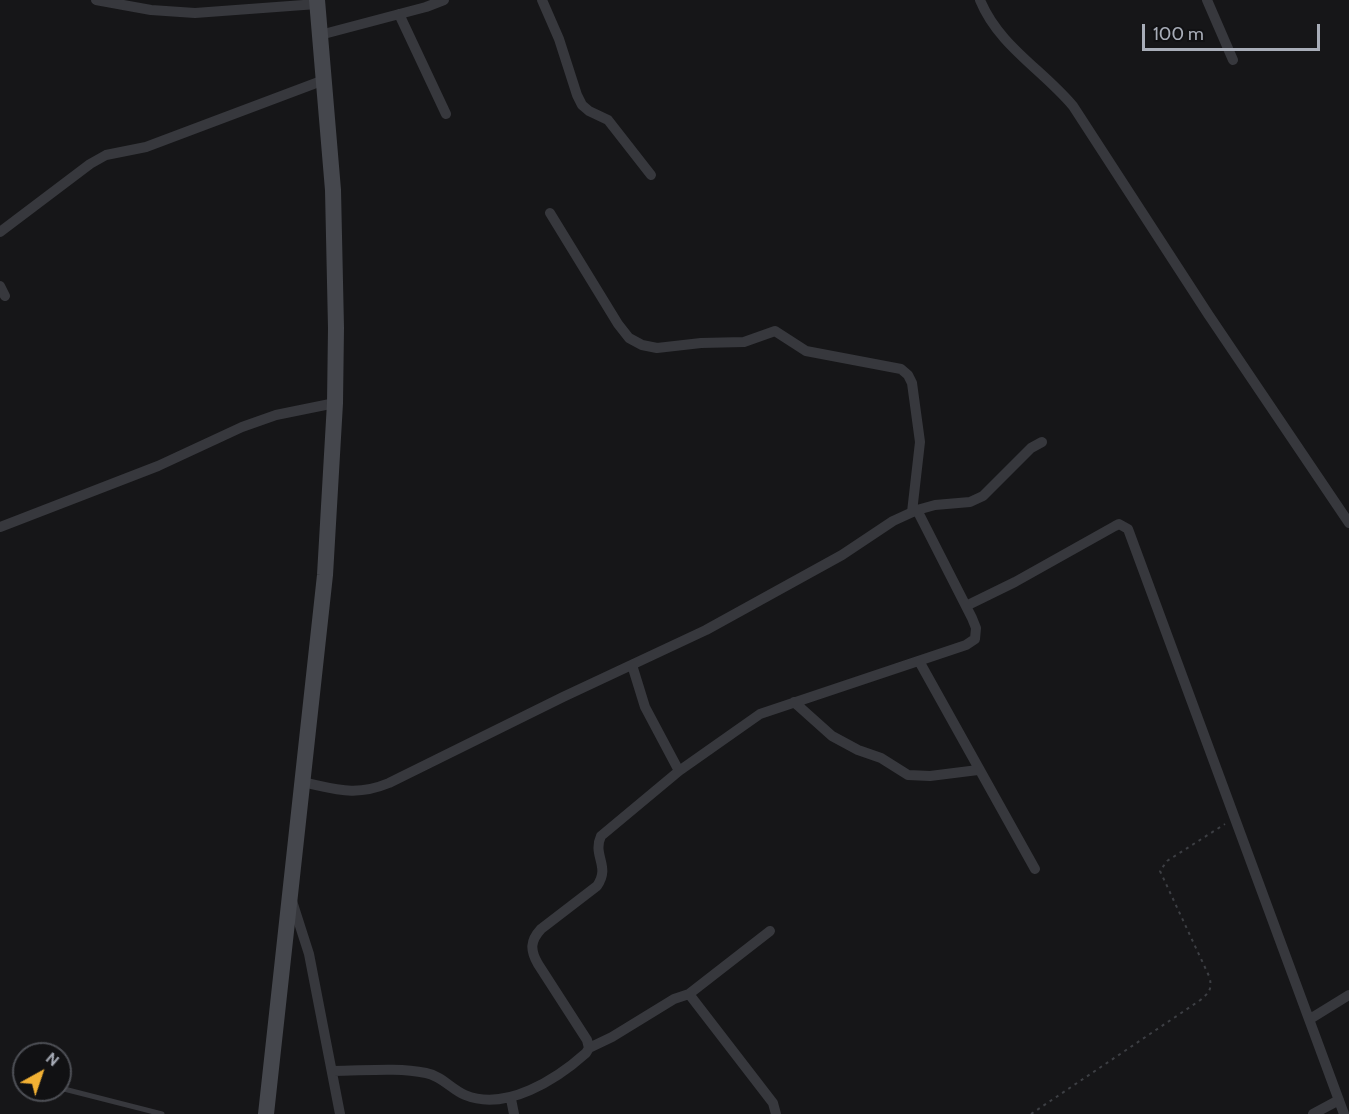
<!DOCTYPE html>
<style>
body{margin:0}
#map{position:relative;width:1349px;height:1114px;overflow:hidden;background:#161618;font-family:Cabin,sans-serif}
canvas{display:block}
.north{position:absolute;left:12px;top:1042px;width:60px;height:60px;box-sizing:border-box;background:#111113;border:2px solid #4d4f55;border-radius:50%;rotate:40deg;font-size:16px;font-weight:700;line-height:24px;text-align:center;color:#a8adb8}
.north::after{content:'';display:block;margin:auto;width:21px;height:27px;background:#f2b134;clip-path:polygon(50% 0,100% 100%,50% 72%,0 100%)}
.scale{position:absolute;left:1142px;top:24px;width:178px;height:27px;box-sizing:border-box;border:3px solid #a8adb8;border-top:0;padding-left:8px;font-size:18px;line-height:21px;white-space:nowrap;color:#a8adb8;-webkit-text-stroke:4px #111113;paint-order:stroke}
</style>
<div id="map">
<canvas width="1349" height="1114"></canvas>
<div class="north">N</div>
<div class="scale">100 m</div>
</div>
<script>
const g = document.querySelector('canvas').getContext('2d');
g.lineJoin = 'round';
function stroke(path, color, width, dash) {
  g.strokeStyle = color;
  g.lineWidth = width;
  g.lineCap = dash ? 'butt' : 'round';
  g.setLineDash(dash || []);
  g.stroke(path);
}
const path = new Path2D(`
 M 1031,1114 L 1199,1001 C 1209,993 1213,989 1209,976 L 1160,871 L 1167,861 L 1225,824`);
const service = new Path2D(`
 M 64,1089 L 162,1114`);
const minor = new Path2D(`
 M 96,0 L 151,10 L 195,13 L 317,4
 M 542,0 L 559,39 L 577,95 L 582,105 L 589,111 L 608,120 L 651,175
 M 980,0 C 999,46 1042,69 1073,106 L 1208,314 L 1349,523
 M 1207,0 L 1233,60
 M 399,14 L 446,114
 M 320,35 L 426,7 L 444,0
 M 550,213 L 618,324 L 629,338 L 642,345 L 657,348 L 701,343 L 744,342 L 775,331 L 806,351 L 901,369 L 908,375 L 912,383 L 920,442 L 912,512
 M 0,232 L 90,164 L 106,155 L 146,147 L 324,80
 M 0,286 L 5,296
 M 0,527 L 158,466 L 242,427 L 276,415 L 335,403
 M 966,606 L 1015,582 L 1115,526 L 1119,524 L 1128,529 L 1344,1114
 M 919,661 L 1035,869
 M 632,665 L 645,707 L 679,771
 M 794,702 L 832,736 L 858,750 L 881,758 L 908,775 L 930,776 L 978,770
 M 302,782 C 336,789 355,797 389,783 L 563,697 L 706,630 L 842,555 L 893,521 L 917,510 L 935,505 L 970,502 L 983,496 L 1031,448 L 1042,442
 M 292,901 L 309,954 L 340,1114
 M 689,994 L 770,931
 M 1310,1019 L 1349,995
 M 589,1048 L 612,1037 L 674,999 L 689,994 L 773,1103 L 776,1114
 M 333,1071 C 363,1071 396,1067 426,1073 C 442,1076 451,1089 465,1095 C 506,1112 557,1079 586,1053 L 589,1048 L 587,1040 L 538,964 C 530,950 530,941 541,929 L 597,886 C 611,866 592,856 601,836 L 679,771 L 760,714 L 966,645 L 975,639 L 976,628 L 972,618 L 917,510
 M 511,1099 L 514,1114
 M 1313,1114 L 1339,1100`);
const secondary = new Path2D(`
 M 266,1114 L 325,575 L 335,403 L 336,328 L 333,190 L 317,0`);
stroke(path, '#3d3f44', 2, [3, 4.5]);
stroke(service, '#37383d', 5);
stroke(minor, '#37383d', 10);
stroke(secondary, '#45474d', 16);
</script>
